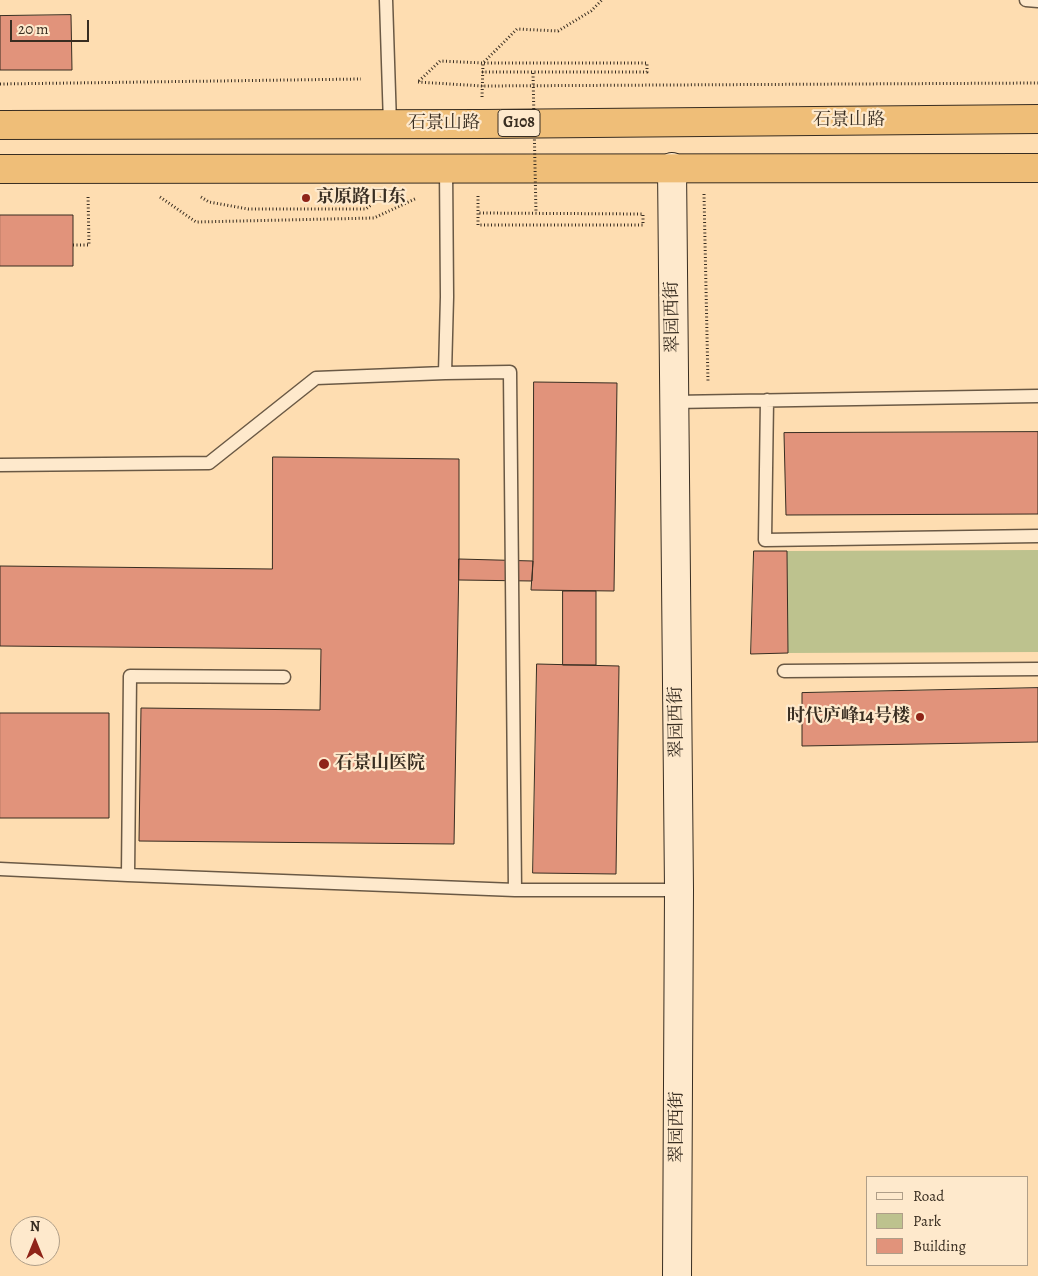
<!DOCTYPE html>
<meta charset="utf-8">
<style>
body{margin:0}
#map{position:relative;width:1038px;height:1276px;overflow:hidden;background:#feddb1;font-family:Alegreya,serif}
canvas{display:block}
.legend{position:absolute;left:866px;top:1176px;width:162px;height:90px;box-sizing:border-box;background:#fee9cc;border:1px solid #af9e88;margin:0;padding:6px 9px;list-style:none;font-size:15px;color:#382d21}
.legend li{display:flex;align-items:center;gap:10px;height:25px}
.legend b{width:25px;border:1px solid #af9e88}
.north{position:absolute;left:10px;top:1216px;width:50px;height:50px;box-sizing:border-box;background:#fee9cc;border:1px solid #af9e88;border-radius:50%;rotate:0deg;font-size:14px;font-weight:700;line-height:20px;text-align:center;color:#382d21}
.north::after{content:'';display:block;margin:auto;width:18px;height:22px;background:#8f2418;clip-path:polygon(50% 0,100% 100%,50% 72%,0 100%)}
.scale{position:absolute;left:10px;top:20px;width:79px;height:22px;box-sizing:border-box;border:2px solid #382d21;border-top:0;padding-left:6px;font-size:15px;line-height:18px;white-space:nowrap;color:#382d21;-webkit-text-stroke:4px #fee9cc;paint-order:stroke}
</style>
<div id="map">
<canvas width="1038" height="1276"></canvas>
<ul class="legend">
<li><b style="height:6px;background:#fee9cc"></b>Road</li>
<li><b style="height:14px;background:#bdc28e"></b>Park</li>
<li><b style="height:14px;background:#e1937b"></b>Building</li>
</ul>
<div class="north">N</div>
<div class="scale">20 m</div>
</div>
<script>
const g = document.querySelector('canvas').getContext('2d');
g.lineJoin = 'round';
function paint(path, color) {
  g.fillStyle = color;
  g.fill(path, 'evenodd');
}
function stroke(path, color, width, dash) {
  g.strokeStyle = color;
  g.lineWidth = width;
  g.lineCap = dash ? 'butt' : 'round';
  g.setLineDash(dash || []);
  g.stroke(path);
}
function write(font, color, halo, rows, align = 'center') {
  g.font = font + ' Alegreya,"Noto Serif SC",serif';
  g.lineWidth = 4.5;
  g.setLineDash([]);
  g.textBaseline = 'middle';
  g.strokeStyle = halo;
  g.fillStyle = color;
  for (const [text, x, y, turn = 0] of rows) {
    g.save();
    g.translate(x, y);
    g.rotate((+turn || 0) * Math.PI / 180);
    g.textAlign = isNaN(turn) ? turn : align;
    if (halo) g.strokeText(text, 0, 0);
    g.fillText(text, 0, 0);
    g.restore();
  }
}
const green = new Path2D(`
 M 1038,550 L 1038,652 L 788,653 L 787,551 Z`);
const building = new Path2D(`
 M 71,15 L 72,70 L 0,70 L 0,16 Z
 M 0,215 L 73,215 L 73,266 L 0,266 Z
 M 534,382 L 617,383 L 614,591 L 531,590 L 533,561 Z
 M 1038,432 L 1038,514 L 786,515 L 784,433 Z
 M 273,457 L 459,459 L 459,559 L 454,844 L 139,841 L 141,708 L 320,710 L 321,649 L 0,646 L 0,566 L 272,569 Z
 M 754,551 L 787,551 L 788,653 L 751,654 Z
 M 459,559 L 533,561 L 532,581 L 459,580 Z
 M 563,591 L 596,591 L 596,665 L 563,665 Z
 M 537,664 L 619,666 L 616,874 L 533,873 Z
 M 1038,688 L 1038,742 L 802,746 L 802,693 Z
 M 0,713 L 109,713 L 109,818 L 0,818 Z`);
const path = new Path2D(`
 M 482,72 L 647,72 L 647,63 L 483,63 L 482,97
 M 419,81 L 440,61 L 483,63 L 517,29 L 558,31 L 591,11 L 602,0
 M 418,82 L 482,86 L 1038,83
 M 0,84 L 361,79
 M 704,194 L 708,382
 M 478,196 L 478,225 L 643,225 L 643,214 L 478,213
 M 160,197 L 196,222 L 374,218 L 417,198
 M 201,197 L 209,202 L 248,209 L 366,209 L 381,197
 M 73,245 L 89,245 L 88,195`);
const lane = new Path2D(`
 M 386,0 L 390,124
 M 1026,0 L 1038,1
 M 446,168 L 447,297 L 445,373 L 510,372 L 515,890 L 679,890
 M 767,400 L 765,540 L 1038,536
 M 674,402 L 1038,396
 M 0,465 L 209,463 L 316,378 L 445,373
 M 784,671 L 1038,669
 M 284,677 L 130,676 L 128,875 L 515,890
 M 0,869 L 128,875`);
const secondary = new Path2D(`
 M 672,167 L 679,890 L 677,1276`);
const highway = new Path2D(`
 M 0,125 L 482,124 L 1038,119
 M 0,169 L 1038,168`);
const pathBridge = new Path2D(`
 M 533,73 L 536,213`);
const markers = [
 [306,198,5,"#8f2418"],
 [920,717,5,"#8f2418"],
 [324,764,6,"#8f2418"]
];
const shields = [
 [519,123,42]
];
const shieldNames = [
 ["G108",519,123]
];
const streetNames = [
 ["石景山路",849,121],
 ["石景山路",444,124],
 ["翠园西街",673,317,-91],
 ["翠园西街",677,722,-91],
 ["翠园西街",678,1127,-90]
];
const poiNames = [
 ["京原路口东",316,198],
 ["时代庐峰14号楼",910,717,"right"],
 ["石景山医院",335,764]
];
paint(green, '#bdc28e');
paint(building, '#e1937b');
stroke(building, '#382d21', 1);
stroke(lane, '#6a5945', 15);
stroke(secondary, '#382d21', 30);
stroke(highway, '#382d21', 30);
stroke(path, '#382d21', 3, [1, 2.5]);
stroke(lane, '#fee9cc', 12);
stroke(secondary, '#fee9cc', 28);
stroke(highway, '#efbe78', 28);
stroke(pathBridge, '#382d21', 3, [1, 2.5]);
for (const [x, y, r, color] of markers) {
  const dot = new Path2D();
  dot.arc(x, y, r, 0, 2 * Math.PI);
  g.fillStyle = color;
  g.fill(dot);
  stroke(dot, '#fee9cc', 2);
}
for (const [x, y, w] of shields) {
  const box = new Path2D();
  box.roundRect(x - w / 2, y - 13.5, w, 27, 4);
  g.fillStyle = '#fee9cc';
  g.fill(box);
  stroke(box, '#382d21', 1);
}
write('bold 16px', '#382d21', null, shieldNames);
write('18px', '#382d21', '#fee9cc', streetNames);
write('bold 18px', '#382d21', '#fee9cc', poiNames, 'left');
</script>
